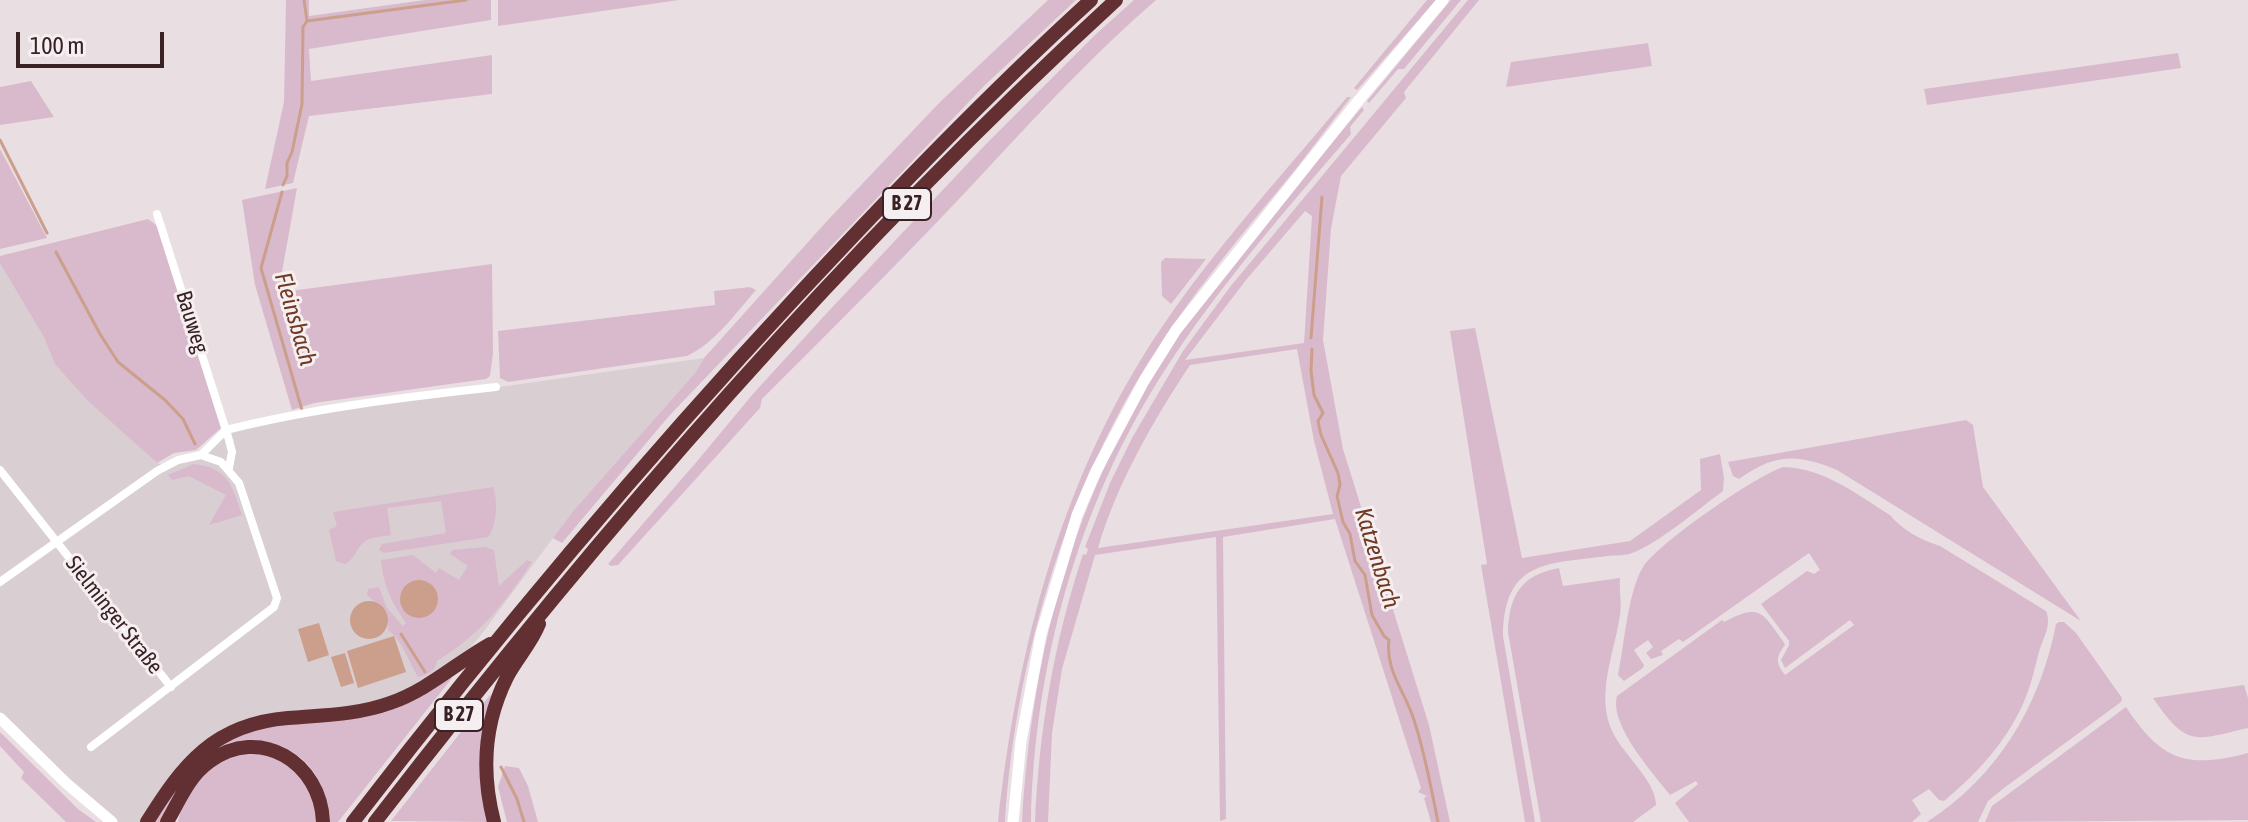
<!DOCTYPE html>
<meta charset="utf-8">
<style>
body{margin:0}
#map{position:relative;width:2248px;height:822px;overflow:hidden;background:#e9dfe2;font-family:"Asap Condensed",sans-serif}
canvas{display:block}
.scale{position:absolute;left:16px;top:32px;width:148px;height:36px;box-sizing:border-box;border:4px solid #382224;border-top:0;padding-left:10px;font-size:24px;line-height:28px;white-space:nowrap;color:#382224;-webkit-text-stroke:6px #f6eff2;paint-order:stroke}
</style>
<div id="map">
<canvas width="2248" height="822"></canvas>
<div class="scale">100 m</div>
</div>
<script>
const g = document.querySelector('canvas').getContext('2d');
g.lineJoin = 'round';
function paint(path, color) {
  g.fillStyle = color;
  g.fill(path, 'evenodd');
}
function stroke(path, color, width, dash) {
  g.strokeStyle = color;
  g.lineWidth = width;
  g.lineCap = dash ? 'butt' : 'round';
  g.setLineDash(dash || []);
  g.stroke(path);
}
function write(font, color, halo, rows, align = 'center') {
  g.font = font + ' "Asap Condensed",sans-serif';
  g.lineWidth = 6;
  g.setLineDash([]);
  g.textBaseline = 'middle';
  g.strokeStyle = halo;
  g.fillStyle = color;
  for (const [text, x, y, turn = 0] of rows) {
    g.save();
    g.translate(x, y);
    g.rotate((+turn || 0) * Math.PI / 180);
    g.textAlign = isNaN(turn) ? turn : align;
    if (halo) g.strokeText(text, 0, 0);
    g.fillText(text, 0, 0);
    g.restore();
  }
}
const built = new Path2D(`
 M 0,259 L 88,400 L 157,463 L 166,465 L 201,455 L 226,430 L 274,419 L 704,358 L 695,373 L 573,511 L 481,635 L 448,673 L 391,703 L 288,718 L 147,822 L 112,822 L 0,718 Z`);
const green = new Path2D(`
 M 286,0 L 309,0 L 309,16 L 425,0 L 491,0 L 491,20 L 309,49 L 311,81 L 492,55 L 492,94 L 309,116 L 293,183 L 265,189 L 284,102 Z
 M 498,0 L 679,0 L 498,26 Z
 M 1048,0 L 1076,0 L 985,85 L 669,416 L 562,543 L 553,538 L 573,511 L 695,373 L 704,358 L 826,222 L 940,102 Z
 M 1134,0 L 1156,0 C 1096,52 1042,110 988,168 C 915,247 838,323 762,399 L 760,408 L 618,565 L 611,566 L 608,564 L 699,459 L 752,395 L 825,315 L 987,143 L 1095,35 Z
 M 1427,0 L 1436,0 L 1357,90 L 1354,88 Z
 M 1451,0 L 1461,0 L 1404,69 L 1398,69 L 1369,103 L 1367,101 Z
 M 1468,0 L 1479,0 L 1404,92 L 1406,98 L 1341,176 L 1331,229 L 1323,340 L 1343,449 L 1429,725 L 1450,822 L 1431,822 L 1424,798 L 1427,796 L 1418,792 L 1421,788 L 1335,519 L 1223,537 L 1226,819 L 1220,821 L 1216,537 L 1095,555 L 1062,669 L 1052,733 L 1048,822 L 1035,822 C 1039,730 1054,642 1083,554 L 1086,555 L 1088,549 L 1085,547 L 1110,483 L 1132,438 L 1183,351 L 1230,287 ZM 1305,211 L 1312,216 L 1304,343 L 1185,360 L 1246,280 ZM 1297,349 L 1314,441 L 1333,514 L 1098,548 C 1117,483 1153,421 1190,365 Z
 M 1648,43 L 1652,66 L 1506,87 L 1511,62 Z
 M 2178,53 L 2181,68 L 1927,105 L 1924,89 Z
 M 31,81 L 54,117 L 0,125 L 0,87 Z
 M 1347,97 L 1351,97 C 1332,121 1314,146 1295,170 C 1244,232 1191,294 1148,363 C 1064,497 1015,664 1005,822 L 998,822 C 1016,660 1055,501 1140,361 C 1198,266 1276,183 1347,97 Z
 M 1362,107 L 1364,110 L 1350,127 L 1351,134 C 1285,211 1218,287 1163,373 C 1078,506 1034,665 1031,822 L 1022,822 C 1033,644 1073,499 1170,349 C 1226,263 1297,186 1362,107 Z
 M 0,149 L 7,162 L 47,238 L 0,249 Z
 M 297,188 L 282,272 L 283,292 L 492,264 L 493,353 L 490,376 L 486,379 L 314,403 L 292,410 L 255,285 L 242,200 Z
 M 148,219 L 160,228 L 222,427 L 196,450 L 174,453 L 157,463 L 87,400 L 55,364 L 44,337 L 0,263 L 0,256 Z
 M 1165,258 L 1206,259 L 1171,304 L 1162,296 L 1161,262 Z
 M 750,287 L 756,290 C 735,314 716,342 687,356 L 508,382 L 500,378 L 498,331 L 715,305 L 714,291 Z
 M 1475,328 L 1522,558 L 1630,541 L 1701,490 L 1700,459 L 1720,454 L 1724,478 L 1723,491 C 1700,508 1656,545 1632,553 C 1625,556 1615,555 1608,556 C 1548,564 1504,559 1503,636 L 1535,822 L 1525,822 L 1481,565 L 1487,564 L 1450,331 Z
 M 1966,420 L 1973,425 L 1983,487 L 2081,621 L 1837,470 C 1797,454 1776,453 1739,479 L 1733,476 L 1728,462 Z
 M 194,464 C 228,468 232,485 242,515 L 209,525 L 226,495 L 189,476 L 172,480 L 168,475 Z
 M 1783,467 C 1824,468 1856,494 1890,515 C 1902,530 1921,540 1940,546 L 2046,611 C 2052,626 2043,638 2039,652 C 2035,666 2032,681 2027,694 C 2011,737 1979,772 1944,801 L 1939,800 L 1929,789 L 1912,800 L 1921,814 L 1912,822 L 1689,822 L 1675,803 L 1698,784 L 1696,781 L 1670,795 C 1653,773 1609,725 1617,696 L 1722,620 L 1724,622 C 1760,603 1762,612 1783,641 L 1785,645 C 1775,658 1776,663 1785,675 L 1854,625 L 1850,620 L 1785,668 L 1781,660 L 1789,645 L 1789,641 L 1761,604 L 1807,571 L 1814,574 L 1820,570 L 1809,553 L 1683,642 L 1679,639 L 1661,651 L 1663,655 L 1651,659 L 1646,653 L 1653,647 L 1648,640 L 1634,650 L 1644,665 L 1643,668 L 1624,681 L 1618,675 C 1624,646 1628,591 1643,567 C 1657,544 1757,475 1783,467 Z
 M 493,487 C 498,500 497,526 488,537 L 384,553 L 379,550 L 382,544 L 446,533 L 441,501 L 387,508 L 391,535 C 382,537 370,536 363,543 C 355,550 355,559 345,564 L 336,561 L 329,530 L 337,526 L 333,512 Z
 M 485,547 L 494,550 L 499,586 L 527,560 L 532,562 C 503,605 482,633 437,661 C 435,672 428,674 418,677 C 409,662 402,640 388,630 L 387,612 L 367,595 L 368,589 L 379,587 L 387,608 L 403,626 L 406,623 C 392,603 383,586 381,560 L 413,555 L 436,573 L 439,568 L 459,580 L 468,566 L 450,554 L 452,550 ZM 420,580 L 428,582 L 438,600 L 436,608 L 400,598 L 402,590 Z
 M 1559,568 L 1563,586 L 1620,578 C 1619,590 1622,603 1620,615 C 1615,650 1597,691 1610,726 C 1619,752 1656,779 1656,805 L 1633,822 L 1541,822 L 1508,632 C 1509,594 1522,575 1559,568 Z
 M 2059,622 L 2064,622 L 2076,633 L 2122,698 L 2121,702 L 2004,788 L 1988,801 L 1978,822 L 1927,822 C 1998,776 2040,706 2056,624 Z
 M 450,676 L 452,678 L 338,822 L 329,822 C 327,766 288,733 232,744 L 163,822 L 154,822 L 199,758 L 255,727 L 322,719 Z
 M 2244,685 L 2248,698 L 2248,728 C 2193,741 2187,747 2153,698 Z
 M 490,695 L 492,697 C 476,747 481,772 488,822 L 391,821 Z
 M 2126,707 C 2162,761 2186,769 2248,753 L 2248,820 L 1985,822 L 1992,806 Z
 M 0,732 L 78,809 L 96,822 L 66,822 L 21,778 L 24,772 L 0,746 Z
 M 247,751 L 287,759 L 311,789 L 318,822 L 178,822 C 185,780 211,765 247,751 Z
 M 505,766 L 519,768 L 528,786 L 538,822 L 507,822 L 498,787 Z`);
const water = new Path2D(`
 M400 599a19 19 0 1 1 38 0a19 19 0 1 1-38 0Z
 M350 620a19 19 0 1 1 38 0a19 19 0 1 1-38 0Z
 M 319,623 L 329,655 L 308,662 L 298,629 Z
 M 394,636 L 406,672 L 358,688 L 347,651 Z
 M 345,653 L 354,683 L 341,687 L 331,657 Z`);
const stream = new Path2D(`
 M 307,21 L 466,0
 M 0,140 L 47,233
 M 283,185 L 287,176 L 287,163 L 292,152 L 302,104 L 303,27 L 307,21 L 304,0
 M 282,192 L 261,268 L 302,410
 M 56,252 L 100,334 L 118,362 L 165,400 L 183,419 L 195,444
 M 1311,338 L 1322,197
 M 1312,349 L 1311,371 L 1314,395 L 1323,413 L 1318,421 L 1321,435 L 1338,473 L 1340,485 L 1337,496 L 1343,522 L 1350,534 L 1355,561 L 1365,575 L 1372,615 L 1384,636 L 1389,640 C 1385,671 1405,691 1414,720 C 1425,753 1431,788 1438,822
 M 401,634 L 425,672
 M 501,767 L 517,799 L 524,822`);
const street = new Path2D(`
 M 157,214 L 229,440 L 232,452 L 229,468
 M 226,430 C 314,408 405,397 496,387
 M 0,470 L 171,687
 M 0,582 L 157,471 L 178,460 L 201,455 L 226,430
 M 91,747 L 274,607 L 277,598 L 239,483 L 221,462 L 201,455`);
const secondary = new Path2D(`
 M 0,718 L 66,783 L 112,822
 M 1013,822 L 1021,741 L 1041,634 L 1077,515 L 1096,471 L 1144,381 L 1176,330 L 1359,100 L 1443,0`);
const highway = new Path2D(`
 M 147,822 C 183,764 214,724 288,718 C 322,715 357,715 390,703 C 428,690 456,663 490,644
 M 167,822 C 179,801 189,776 209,762 C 260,724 321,763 323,822
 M 353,822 C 493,640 641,464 797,296 C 892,194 988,94 1091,0
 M 375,822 C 600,531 844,249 1116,0
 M 494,822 C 481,772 484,723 507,677 C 517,658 531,644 539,624`);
const shields = [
 [907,204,48],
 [459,715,48]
];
const shieldNames = [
 ["B 27",907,204],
 ["B 27",459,715]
];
const streetNames = [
 ["Bauweg",192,322,73],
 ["Sielminger Straße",114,615,52]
];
const waterNames = [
 ["Fleinsbach",295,319,74],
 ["Katzenbach",1377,558,73]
];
paint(built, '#d9ced1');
paint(green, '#d9bacc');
paint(water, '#cb9f8b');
stroke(stream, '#cb9f8b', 3);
stroke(street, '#fff', 8);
stroke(secondary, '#fff', 11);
stroke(highway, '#623032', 14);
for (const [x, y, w] of shields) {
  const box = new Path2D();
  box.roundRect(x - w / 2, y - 16, w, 32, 6);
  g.fillStyle = '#f6eff2';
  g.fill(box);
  stroke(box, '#382224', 2);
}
write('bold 20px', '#382224', null, shieldNames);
write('22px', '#382224', '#f6eff2', streetNames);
write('italic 24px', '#6f3a21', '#f6eff2', waterNames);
</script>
